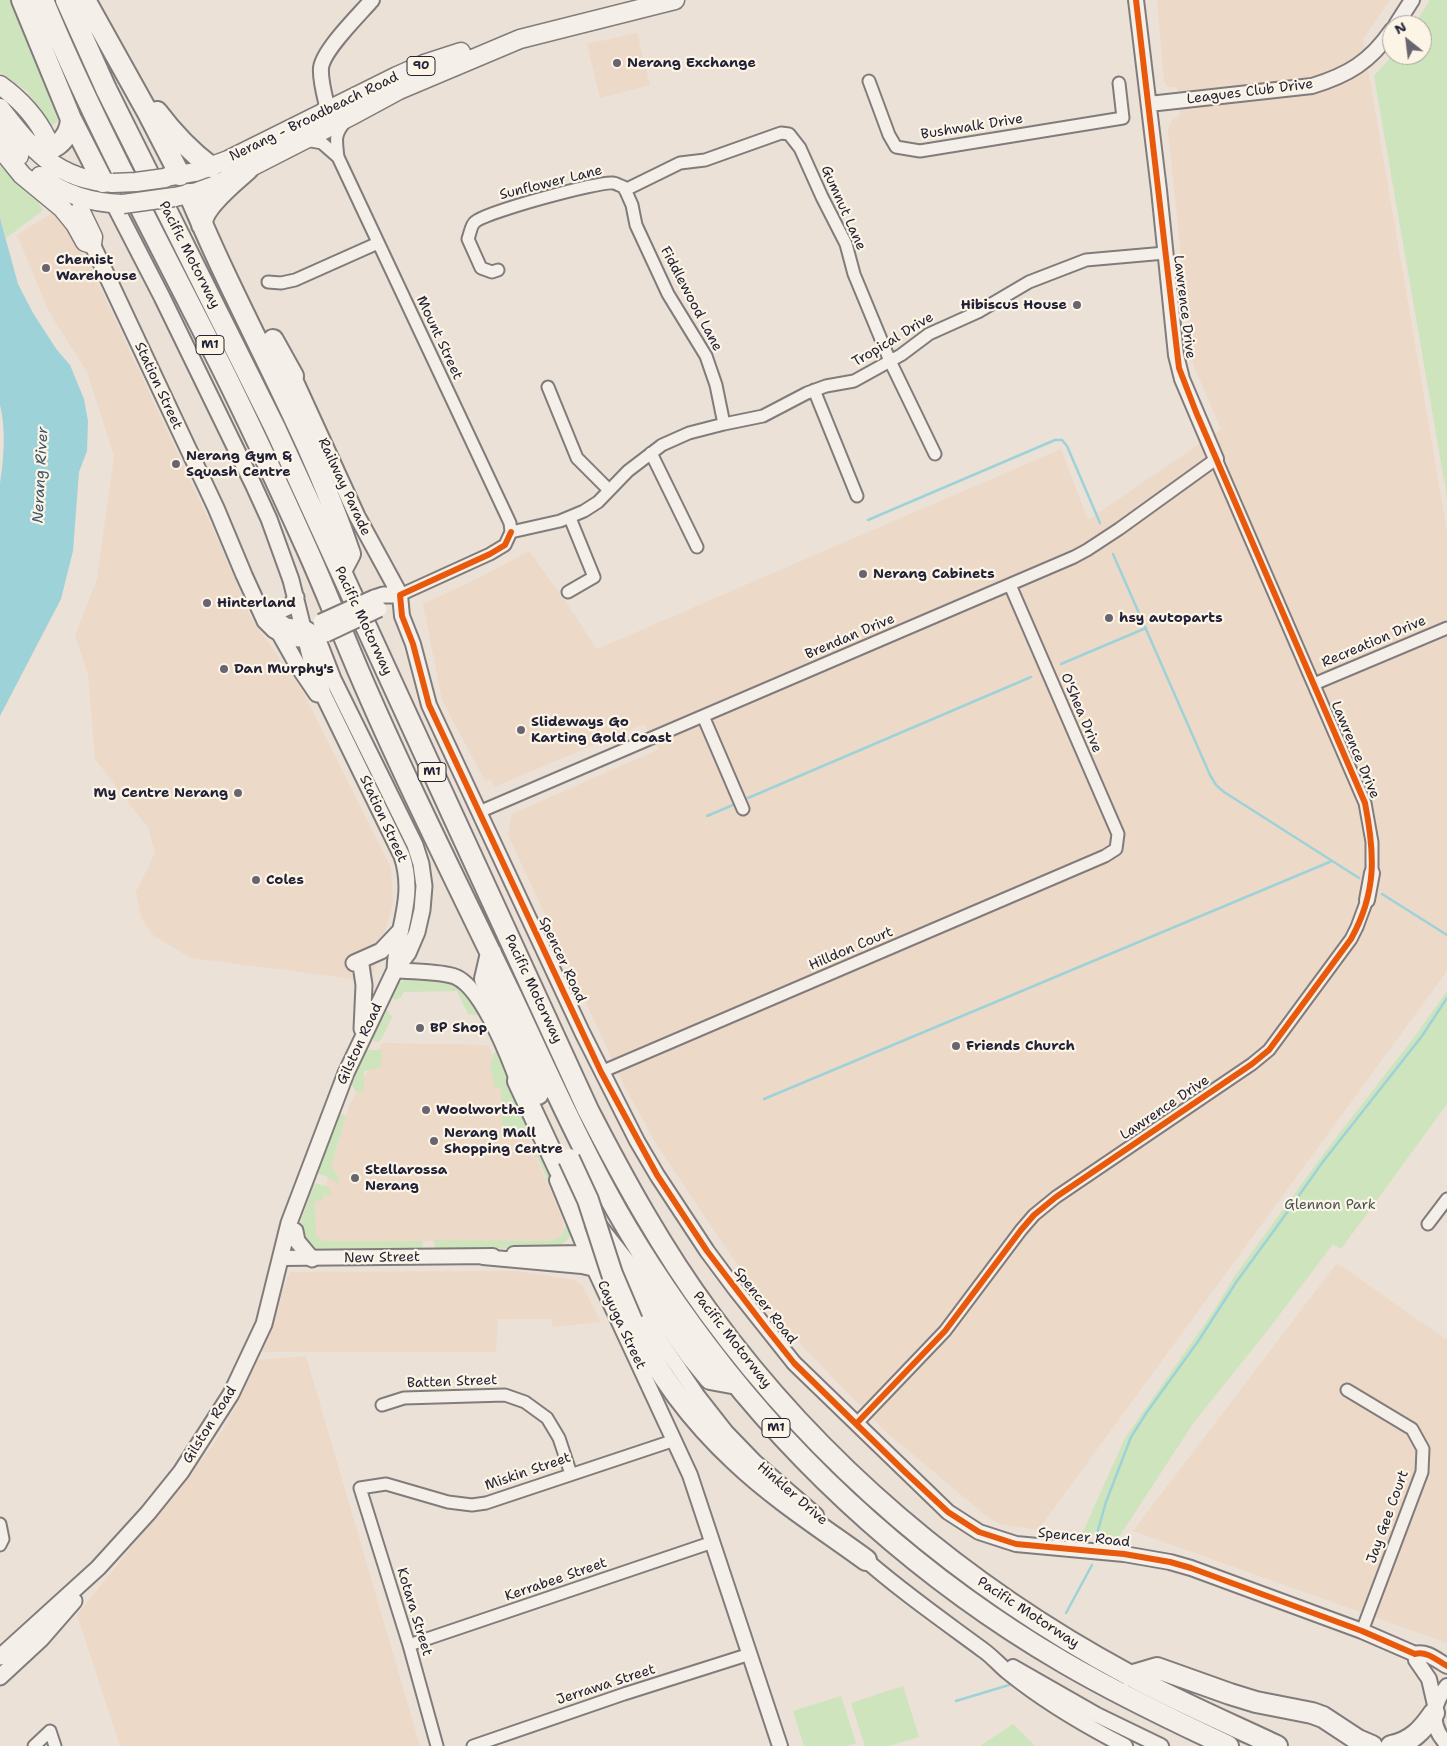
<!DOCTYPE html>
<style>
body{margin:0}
#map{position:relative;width:1447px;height:1746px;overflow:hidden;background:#ebe1d6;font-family:"Shantell Sans",sans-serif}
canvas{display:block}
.north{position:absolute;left:1382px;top:15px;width:50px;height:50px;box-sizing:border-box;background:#fcf5e5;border:1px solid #a5a1a1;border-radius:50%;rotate:331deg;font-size:14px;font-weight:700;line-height:20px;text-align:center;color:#22223b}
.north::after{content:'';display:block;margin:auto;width:18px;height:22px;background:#686571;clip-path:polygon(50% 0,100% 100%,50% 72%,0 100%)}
</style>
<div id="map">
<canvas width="1447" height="1746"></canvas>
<div class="north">N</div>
</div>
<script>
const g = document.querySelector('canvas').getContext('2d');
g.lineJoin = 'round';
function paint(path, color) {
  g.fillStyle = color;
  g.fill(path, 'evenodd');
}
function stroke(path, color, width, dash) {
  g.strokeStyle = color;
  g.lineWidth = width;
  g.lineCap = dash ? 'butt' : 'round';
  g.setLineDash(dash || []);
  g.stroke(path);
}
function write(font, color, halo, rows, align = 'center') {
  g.font = font + ' "Shantell Sans",sans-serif';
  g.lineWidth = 4.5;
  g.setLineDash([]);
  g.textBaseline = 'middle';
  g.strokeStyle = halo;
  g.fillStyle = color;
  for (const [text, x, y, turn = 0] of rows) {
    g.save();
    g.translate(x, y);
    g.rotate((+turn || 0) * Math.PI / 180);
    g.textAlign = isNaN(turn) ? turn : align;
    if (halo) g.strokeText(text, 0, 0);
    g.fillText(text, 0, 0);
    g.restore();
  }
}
const built = new Path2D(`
 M 1157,0 L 1390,0 L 1363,39 L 1447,532 L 1447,971 L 1038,1530 L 999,1524 L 984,1514 L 885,1431 L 803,1347 L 732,1257 L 655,1142 L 626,1089 L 508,835 L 512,814 L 659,749 L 644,724 L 494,787 L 491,779 L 485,781 L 442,700 L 423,604 L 485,575 L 529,551 L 568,605 L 597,649 L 1061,449 L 1088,520 L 1221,429 L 1193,364 L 1191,350 L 1168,132 L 1169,126 L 1173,120 L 1180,115 L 1177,87 L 1169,87 L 1164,82 Z
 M 637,33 L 650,85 L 600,98 L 587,44 Z
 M 57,210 L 92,270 L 217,538 L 251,618 L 303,692 L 391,868 L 393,903 L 374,972 L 354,979 L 191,958 L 154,936 L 141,918 L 136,892 L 155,853 L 148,828 L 95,759 L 88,674 L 75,636 L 97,579 L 114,456 L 87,372 L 49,312 L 17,235 Z
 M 382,1043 L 488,1045 L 563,1220 L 564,1231 L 559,1238 L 556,1240 L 540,1241 L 323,1241 L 316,1235 L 315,1200 L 323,1200 L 323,1195 L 349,1106 Z
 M 1337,1263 L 1447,1340 L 1447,1643 L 1133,1531 Z
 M 517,1271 L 575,1280 L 582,1285 L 601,1322 L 553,1327 L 551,1319 L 498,1319 L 496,1352 L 256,1352 L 290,1272 Z
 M 306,1356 L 420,1746 L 120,1746 L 77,1615 L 214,1444 L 237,1405 L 257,1360 Z`);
const green = new Path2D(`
 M 0,0 L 12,0 L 58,121 L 50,127 L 28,92 L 0,72 Z
 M 1430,0 L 1447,0 L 1447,497 L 1374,76 L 1393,55 L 1422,55 L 1422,25 L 1414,25 Z
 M 0,166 L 35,198 L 43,210 L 6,238 L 0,218 Z
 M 408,978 C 428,978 454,976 469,993 C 473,998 476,1006 479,1011 L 478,1014 L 476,1015 L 468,1014 L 457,991 L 404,992 L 400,998 L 396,1000 L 392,998 C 390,988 400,982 408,978 Z
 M 1447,991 L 1447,1104 L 1341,1249 L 1333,1244 L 1271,1326 L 1194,1422 L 1119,1537 L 1082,1534 L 1125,1438 L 1213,1312 L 1234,1277 L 1325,1152 L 1415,1036 Z
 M 387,1010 L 392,1017 L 382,1038 L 378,1042 L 374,1041 L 372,1036 L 383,1011 Z
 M 366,1050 L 382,1050 L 381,1067 L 364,1071 L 364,1089 L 359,1092 L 355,1091 L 351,1083 Z
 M 500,1050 L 532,1130 L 530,1136 L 524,1139 L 517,1138 L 516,1127 L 502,1127 L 501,1088 L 495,1088 L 490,1066 L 494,1053 Z
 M 339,1113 L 346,1116 L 331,1167 L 338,1176 L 338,1184 L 331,1178 L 319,1174 L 319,1169 Z
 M 534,1146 L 540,1147 L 571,1223 C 573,1235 568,1242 557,1247 L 435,1250 L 434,1240 L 540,1241 C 556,1240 561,1241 566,1224 L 538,1158 L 528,1150 Z
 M 314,1183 L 326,1186 L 333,1195 L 323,1195 L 323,1200 L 315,1201 L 316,1235 L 323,1241 L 423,1241 L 422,1250 L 319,1251 L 311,1250 L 299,1236 L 300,1224 Z
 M 903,1686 L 919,1737 L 889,1746 L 865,1746 L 851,1703 Z
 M 841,1696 L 856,1743 L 847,1746 L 804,1746 L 793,1711 Z
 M 1013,1724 L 1035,1746 L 980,1746 Z`);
const water = new Path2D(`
 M 0,218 L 18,284 L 33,313 L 57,350 L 70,365 L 84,399 L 88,421 L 87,451 L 79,472 L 73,551 L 61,599 L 0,716 L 0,483 C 4,457 6,430 0,405 Z`);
const stream = new Path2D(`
 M 868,520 L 1055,440 L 1062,440 L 1067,446 L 1100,523
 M 1113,554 L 1210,775 L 1216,785 L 1224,792 L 1359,878
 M 1061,664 L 1146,628
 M 748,798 L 1031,677
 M 707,816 L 733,805
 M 1382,894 L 1447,935
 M 764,1099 L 1332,861
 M 1096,1537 L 1106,1502 L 1131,1437 L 1147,1412 L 1199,1340 L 1237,1281 L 1278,1225 L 1322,1163 L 1422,1036 L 1447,998
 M 1066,1613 L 1092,1565
 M 956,1701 L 1009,1685`);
const minor = new Path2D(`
 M 869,81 L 889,135 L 896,147 L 920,151 L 1123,118 L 1119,83
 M 346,121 C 334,134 336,140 338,157 L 510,523 L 511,532
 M 306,140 L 322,143 L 338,157
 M 625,190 L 680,163 L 705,160 L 781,133 L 789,134 L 800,148 L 822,197 L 846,244 L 854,274 L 890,361 L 935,454
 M 498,270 L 492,272 L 481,268 L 468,239 C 470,234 471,225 475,222 C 486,212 599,181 613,183 C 616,183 620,186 624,187 L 632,205 L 636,225 L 668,294 L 706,356 L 716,385 L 724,424
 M 268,282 L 281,283 L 295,280 L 378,243
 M 548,387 L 577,458 L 609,490
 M 814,390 L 857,496
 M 651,453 L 697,547
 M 511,532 L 560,521 L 584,511 L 598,502 L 628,471 L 662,445 L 689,433 L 724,424 L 763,416 L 807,393 L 826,386 L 854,381 L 901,355 L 929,334 L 978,312 L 1029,282 L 1086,260 L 1165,253
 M 568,592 L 594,577 L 570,518
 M 400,595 L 490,554 L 505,545 L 511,532
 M 1314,684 L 1447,628
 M 703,716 L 743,809
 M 479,812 L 1074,557 L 1087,550 L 1119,529 L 1216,459 L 1365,803 L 1372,842 L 1372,873
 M 601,1072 L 1105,856 L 1116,849 L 1118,834 L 1010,585
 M 1428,1224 L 1447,1199
 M 1347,1390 L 1412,1429 L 1423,1449 L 1422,1472 L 1362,1631
 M 382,1405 L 404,1398 L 505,1395 L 525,1402 L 547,1418 L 559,1438 L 571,1474
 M 856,1424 L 945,1331 L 1021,1230 L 1034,1215 L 1056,1197 L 1252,1064 L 1269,1050 L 1351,939 L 1357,927 L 1367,900
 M 0,1524 L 3,1539 L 0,1545
 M 409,1645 L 713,1542
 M 34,1746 L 50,1731 L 55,1746
 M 437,1746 L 409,1645 L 360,1488 L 386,1484 L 448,1502 L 472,1505 L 486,1503 L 675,1440
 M 473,1746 L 624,1694 L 750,1654`);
const tertiary = new Path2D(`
 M 1136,0 L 1159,190 L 1176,355 L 1182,379 L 1216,459
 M 1396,25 L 1412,0
 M 1149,104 L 1312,86 C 1348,75 1370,62 1392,30
 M 328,110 C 325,97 320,81 321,68 C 323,50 359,15 372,0
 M 400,595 L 402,616 L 413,644 L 429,705 L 582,1032 L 637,1141 L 657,1175 L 707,1251 L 736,1290 L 794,1363 L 948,1512 L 979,1532 L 1016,1544 L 1124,1554 L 1170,1562 L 1191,1568 L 1362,1631 L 1415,1654 C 1426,1650 1438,1661 1447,1666
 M 1367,900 L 1372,873
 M 395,970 C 411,972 441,971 456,977 C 483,989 510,1060 520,1088
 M 557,1180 L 587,1253 L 690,1475 L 780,1746
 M 514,1254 L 587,1253 L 595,1255
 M 483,1257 L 582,1266 L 599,1270
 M 281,1258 L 493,1256
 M 624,1288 L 697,1395 L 726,1432 L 755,1462 L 816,1515
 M 860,1555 C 898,1589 941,1619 983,1650 C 993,1657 1000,1666 1009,1673 C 1045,1702 1084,1725 1125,1746
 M 1415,1654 L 1416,1660 L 1429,1679 L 1435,1705
 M 1013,1667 L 1097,1715 L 1161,1746
 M 1447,1686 C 1432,1704 1429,1726 1447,1744`);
const secondary = new Path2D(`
 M 114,204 L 162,297 L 253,484 L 269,519 L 291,580 L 310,656 L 323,694 L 402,856 C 416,898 396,929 395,970
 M 92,244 L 216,508 L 244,575 L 265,621 L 274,630 L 288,638 L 300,639 L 315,637
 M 293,376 L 357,516 L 400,595
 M 374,598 L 383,595 L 400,595
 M 262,609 C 276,613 290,611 296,597
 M 280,634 L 298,666 L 317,694
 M 354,963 L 381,951 L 399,932
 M 361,965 L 364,985 L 362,1029
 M 295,1231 L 297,1241 L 312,1259
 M 0,1657 L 98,1568 L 148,1513 L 181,1472 L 231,1394 L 264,1324 L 289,1223 L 346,1073 L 395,970 L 408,953 L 417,932 L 422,910 L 424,886 L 421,864 L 415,845 L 333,679 L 316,635 L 306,629 L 286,626 L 261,609
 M 0,1677 L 41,1639 L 74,1601`);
const primary = new Path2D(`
 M 0,85 C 21,100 36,116 47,139
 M 0,108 C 32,149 56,180 113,183
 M 0,130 L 19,156
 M 0,148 L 22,175 L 62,208 L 75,224 L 85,242 L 92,244 L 93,237 L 80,210
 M 40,176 C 64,195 93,203 123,204
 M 166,177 L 195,172 L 228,160 L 397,76 L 424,64 L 461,52
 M 175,197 L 197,192 L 216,185 L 349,117 L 399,90 L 520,39 L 675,0`);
const motorway = new Path2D(`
 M 22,0 L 71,119 L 103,182
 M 43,0 C 94,124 159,242 219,362 C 250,424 279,487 307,549 C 325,589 341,630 358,670 C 405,780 459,887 511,995 C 542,1061 571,1127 606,1191 C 635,1245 670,1297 707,1346 C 802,1472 926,1582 1063,1662 C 1116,1693 1172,1720 1228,1746
 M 66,0 L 106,89 L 275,428 L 588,1110 C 624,1180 662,1249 709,1313 C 819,1464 965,1587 1129,1675 C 1177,1701 1228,1723 1277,1746
 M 85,0 L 148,113 L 180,175
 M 157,112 C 172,132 191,152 211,167
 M 29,144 C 49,159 70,140 71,119
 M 189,194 C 200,219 211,245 223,270 C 267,364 317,455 350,554 L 341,571
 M 202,225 C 201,207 235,181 248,169
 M 273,340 L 293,376
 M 491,953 L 485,979 L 538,1094
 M 518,1081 L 559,1169 L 584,1211 L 625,1263 L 692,1357 L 710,1379 L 737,1384
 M 632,1321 C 657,1373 693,1421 736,1461 C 775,1498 822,1528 866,1560
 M 1130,1676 L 1157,1668 L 1230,1694 L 1256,1702 L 1312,1713 L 1323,1717 L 1358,1740 L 1372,1746
 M 1391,1746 C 1412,1742 1423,1729 1434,1713`);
const secondaryBridge = new Path2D(`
 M 321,622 L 374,598
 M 326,634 L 379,609`);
const primaryBridge = new Path2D(`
 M 113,183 L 136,182 L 165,178
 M 123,204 L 174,197`);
const motorwayBridge = new Path2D(`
 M 569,1159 L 588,1200 L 612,1274 L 632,1321`);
const cycleway = new Path2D(`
 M 511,532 L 505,545 L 490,554 L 400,595 L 402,616 L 413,644 L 429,705 L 601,1072 L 657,1175 L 707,1251 L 766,1328 L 794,1363 L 903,1470 L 948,1512 L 979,1532 L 1016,1544 L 1124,1554 L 1170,1562 L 1191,1568 L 1362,1631 L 1415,1654 C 1426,1650 1438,1661 1447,1666
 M 856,1424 L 945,1331 L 1021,1230 L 1034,1215 L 1056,1197 L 1252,1064 L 1269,1050 L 1351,939 C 1377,892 1375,854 1365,803 L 1196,412 L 1179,368 L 1136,0`);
const markers = [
 [617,63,5,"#686571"],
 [46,268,5,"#686571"],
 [1077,305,5,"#686571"],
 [176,464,5,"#686571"],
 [863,574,5,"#686571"],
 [207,603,5,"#686571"],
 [1109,618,5,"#686571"],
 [224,669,5,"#686571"],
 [521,730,5,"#686571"],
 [238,793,5,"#686571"],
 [256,880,5,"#686571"],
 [420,1028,5,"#686571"],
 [956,1046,5,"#686571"],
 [426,1110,5,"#686571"],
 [434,1141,5,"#686571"],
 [355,1178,5,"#686571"]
];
const shields = [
 [421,66,28],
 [210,345,28],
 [432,772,28],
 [776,1428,28]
];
const shieldNames = [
 ["90",421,66],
 ["M1",210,345],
 ["M1",432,772],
 ["M1",776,1428]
];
const poiNames = [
 ["Nerang Exchange",627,63],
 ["Chemist",56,260],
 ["Warehouse",56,276],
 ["Hibiscus House",1067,305,"right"],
 ["Nerang Gym &",186,456],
 ["Squash Centre",186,472],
 ["Nerang Cabinets",873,574],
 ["Hinterland",217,603],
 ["hsy autoparts",1119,618],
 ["Dan Murphy's",234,669],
 ["Slideways Go",531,722],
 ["Karting Gold Coast",531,738],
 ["My Centre Nerang",228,793,"right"],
 ["Coles",266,880],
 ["BP Shop",430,1028],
 ["Friends Church",966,1046],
 ["Woolworths",436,1110],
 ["Nerang Mall",444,1133],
 ["Shopping Centre",444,1149],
 ["Stellarossa",365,1170],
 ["Nerang",365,1186]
];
const streetNames = [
 ["Leagues Club Drive",1250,92,-7],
 ["Nerang - Broadbeach Road",314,117,-26],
 ["Bushwalk Drive",972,127,-9],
 ["Sunflower Lane",551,183,-14],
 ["Gumnut Lane",843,208,66],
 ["Pacific Motorway",189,255,63],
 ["Fiddlewood Lane",691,299,62],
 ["Lawrence Drive",1184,307,83],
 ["Mount Street",439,338,65],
 ["Tropical Drive",893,340,-31],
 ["Station Street",158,386,65],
 ["Railway Parade",344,487,65],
 ["Pacific Motorway",363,621,65],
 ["Brendan Drive",850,637,-23],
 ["Recreation Drive",1374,642,-23],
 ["O'Shea Drive",1081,713,67],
 ["Lawrence Drive",1355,750,67],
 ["Station Street",383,819,65],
 ["Hilldon Court",851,949,-23],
 ["Spencer Road",562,960,65],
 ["Pacific Motorway",533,989,65],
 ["Gilston Road",360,1044,-65],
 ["Lawrence Drive",1165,1108,-34],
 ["New Street",382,1258,-1],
 ["Spencer Road",765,1306,52],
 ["Cayuga Street",621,1325,65],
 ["Pacific Motorway",732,1340,52],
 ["Batten Street",452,1382,-2],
 ["Gilston Road",210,1425,-58],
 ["Miskin Street",528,1472,-19],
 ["Hinkler Drive",792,1494,41],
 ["Jay Gee Court",1388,1517,-70],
 ["Spencer Road",1084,1538,6],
 ["Kerrabee Street",556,1580,-19],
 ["Kotara Street",414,1612,73],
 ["Pacific Motorway",1028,1613,33],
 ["Jerrawa Street",606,1685,-18]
];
const parkNames = [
 ["Glennon Park",1330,1205]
];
const waterNames = [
 ["Nerang River",41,475,-87]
];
paint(built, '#edd9c8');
paint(green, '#cde4bc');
paint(water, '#9ed2d9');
stroke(stream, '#9ed2d9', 2.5);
stroke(minor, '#817c7c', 15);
stroke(tertiary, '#817c7c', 18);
stroke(secondary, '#817c7c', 19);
stroke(primary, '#817c7c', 21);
stroke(motorway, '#817c7c', 24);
stroke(minor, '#f4efe9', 11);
stroke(tertiary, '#f4efe9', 14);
stroke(secondary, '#f4efe9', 15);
stroke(primary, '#f4efe9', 18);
stroke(motorway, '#f4efe9', 20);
stroke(secondaryBridge, '#817c7c', 19, []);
stroke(primaryBridge, '#817c7c', 21, []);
stroke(motorwayBridge, '#817c7c', 24, []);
stroke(secondaryBridge, '#f4efe9', 15);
stroke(primaryBridge, '#f4efe9', 18);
stroke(motorwayBridge, '#f4efe9', 20);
stroke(cycleway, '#e8590c', 6);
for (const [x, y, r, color] of markers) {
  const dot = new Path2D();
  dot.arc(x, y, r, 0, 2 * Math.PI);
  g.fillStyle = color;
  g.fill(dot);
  stroke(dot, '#fcf5e5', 2);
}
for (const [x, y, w] of shields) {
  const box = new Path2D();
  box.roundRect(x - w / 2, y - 9.5, w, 19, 4);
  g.fillStyle = '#fcf5e5';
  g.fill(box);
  stroke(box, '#22223b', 1);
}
write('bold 12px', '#22223b', null, shieldNames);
write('bold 14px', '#22223b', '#fcf5e5', poiNames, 'left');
write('14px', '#22223b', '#fcf5e5', streetNames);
write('14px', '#465356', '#fcf5e5', parkNames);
write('italic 15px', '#3d556b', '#fcf5e5', waterNames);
</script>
